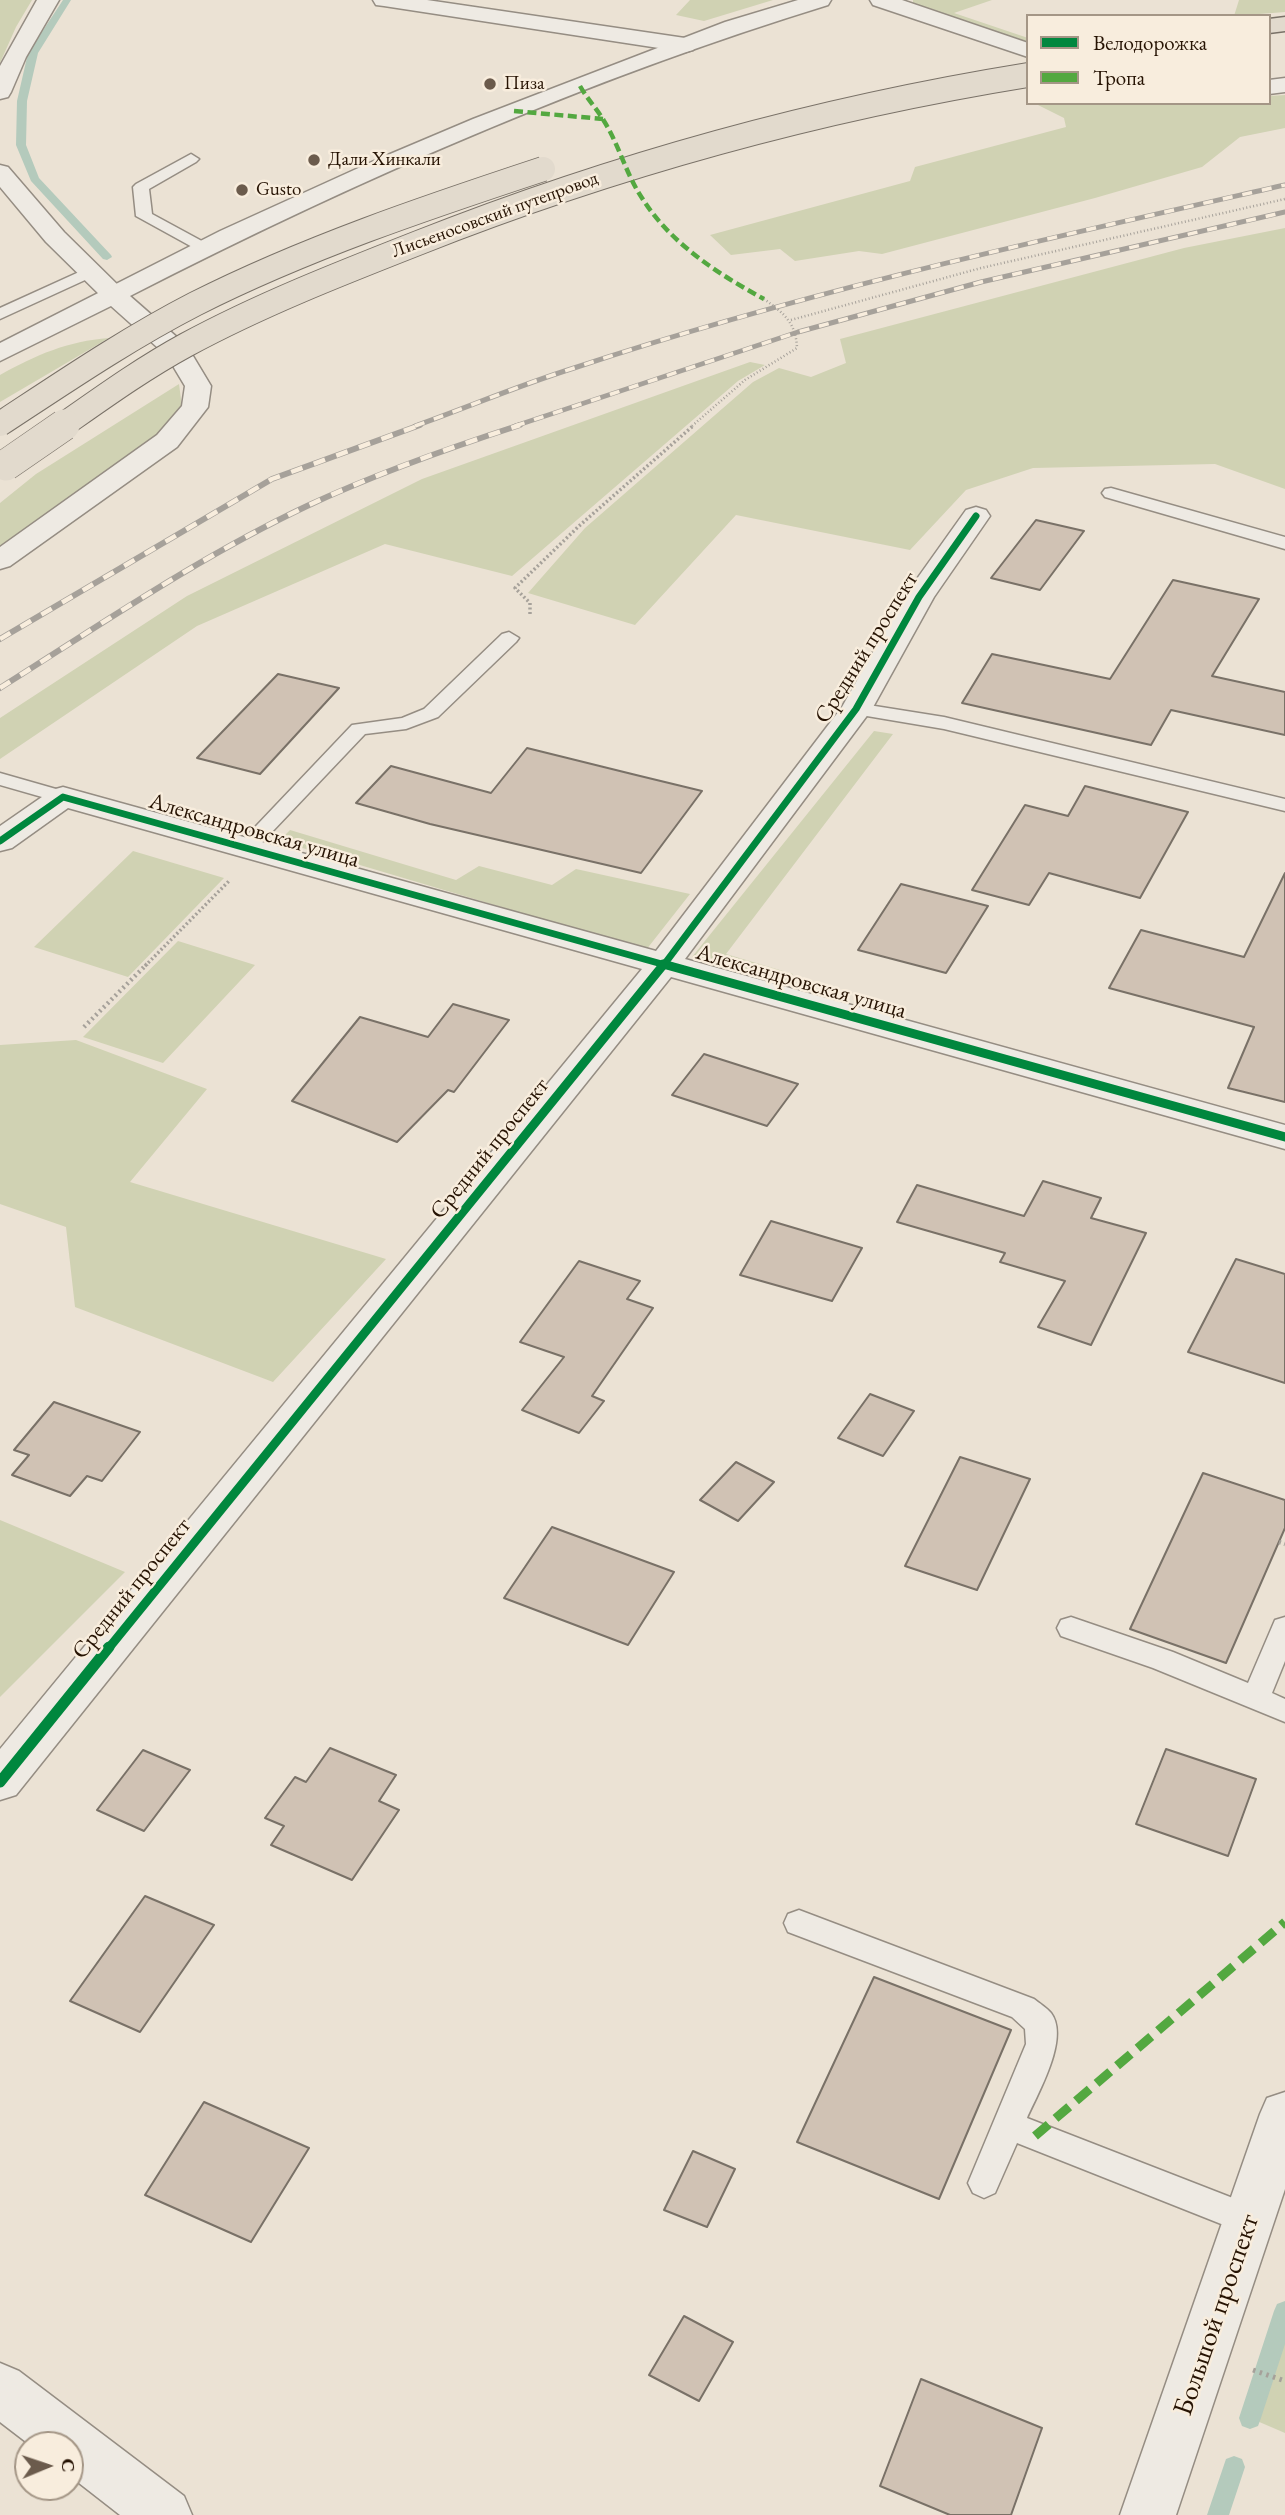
<!DOCTYPE html>
<meta charset="utf-8">
<style>
body{margin:0}
#map{position:relative;width:1285px;height:2515px;overflow:hidden;background:#ebe2d4;font-family:"EB Garamond",serif}
canvas{display:block}
.legend{position:absolute;left:1026px;top:14px;width:245px;height:91px;box-sizing:border-box;background:#f8eddd;border:2px solid #a49686;margin:0;padding:9px 12px;list-style:none;font-size:21px;color:#261303}
.legend li{display:flex;align-items:center;gap:14px;height:35px}
.legend b{width:35px;border:2px solid #a49686}
.north{position:absolute;left:14px;top:2431px;width:70px;height:70px;box-sizing:border-box;background:#f8eddd;border:2px solid #a49686;border-radius:50%;rotate:88deg;font-size:19px;font-weight:700;line-height:28px;text-align:center;color:#261303}
.north::after{content:'';display:block;margin:auto;width:24px;height:32px;background:#6b5b4c;clip-path:polygon(50% 0,100% 100%,50% 72%,0 100%)}
</style>
<div id="map">
<canvas width="1285" height="2515"></canvas>
<ul class="legend">
<li><b style="height:9px;background:#00873e"></b>Велодорожка</li>
<li><b style="height:9px;background:#53a840"></b>Тропа</li>
</ul>
<div class="north">С</div>
</div>
<script>
const g = document.querySelector('canvas').getContext('2d');
g.lineJoin = 'round';
function paint(path, color) {
  g.fillStyle = color;
  g.fill(path, 'evenodd');
}
function stroke(path, color, width, dash) {
  g.strokeStyle = color;
  g.lineWidth = width;
  g.lineCap = dash ? 'butt' : 'round';
  g.setLineDash(dash || []);
  g.stroke(path);
}
function write(font, color, halo, rows, align = 'center') {
  g.font = font + ' "EB Garamond",serif';
  g.lineWidth = 5;
  g.setLineDash([]);
  g.textBaseline = 'middle';
  g.strokeStyle = halo;
  g.fillStyle = color;
  for (const [text, x, y, turn = 0] of rows) {
    g.save();
    g.translate(x, y);
    g.rotate((+turn || 0) * Math.PI / 180);
    g.textAlign = isNaN(turn) ? turn : align;
    if (halo) g.strokeText(text, 0, 0);
    g.fillText(text, 0, 0);
    g.restore();
  }
}
const green = new Path2D(`
 M 0,0 L 32,0 L 16,27 L 0,63 Z
 M 690,0 L 773,0 L 704,21 L 676,15 Z
 M 913,0 L 992,0 L 954,13 L 1028,38 L 1028,45 L 927,11 L 913,4 Z
 M 1239,0 L 1285,0 L 1285,12 L 1234,16 Z
 M 1285,95 L 1285,128 L 1240,137 L 1202,167 L 1095,198 L 882,254 L 859,251 L 795,261 L 780,249 L 731,255 L 710,235 L 910,181 L 915,167 L 1066,127 L 1064,118 L 1034,103 L 1269,103 L 1269,96 Z
 M 1285,228 L 1285,489 L 1215,464 L 1033,468 L 966,490 L 910,550 L 736,515 L 635,625 L 528,593 L 585,528 L 753,382 L 779,368 L 811,377 L 846,363 L 840,339 L 1184,248 Z
 M 109,338 L 0,402 L 0,375 C 36,355 68,341 109,338 Z
 M 750,362 L 765,365 L 738,381 L 512,576 L 385,544 L 197,626 L 0,759 L 0,718 L 187,596 L 422,479 Z
 M 179,384 L 182,407 L 154,443 L 0,548 L 0,503 L 36,474 Z
 M 874,731 L 893,734 L 726,954 L 793,974 L 782,988 L 698,965 L 692,957 Z
 M 290,830 L 456,880 L 479,866 L 552,885 L 576,869 L 690,894 L 646,950 L 279,841 Z
 M 133,851 L 224,878 L 128,977 L 34,947 Z
 M 178,941 L 255,965 L 163,1063 L 83,1037 Z
 M 76,1040 L 207,1089 L 130,1182 L 386,1259 L 273,1382 L 75,1307 L 66,1227 L 0,1204 L 0,1045 Z
 M 0,1520 L 125,1572 L 0,1697 Z
 M 1285,2311 L 1285,2433 L 1250,2418 Z`);
const stream = new Path2D(`
 M 63,0 L 71,0 L 38,53 L 27,101 L 26,145 L 39,178 L 111,255 L 112,257 L 107,260 L 103,259 L 31,181 L 16,145 L 17,101 L 28,53 Z
 M 1285,2301 L 1285,2344 L 1261,2418 L 1258,2426 L 1250,2429 L 1242,2426 L 1239,2418 L 1274,2311 L 1277,2304 Z
 M 1234,2456 L 1242,2459 L 1245,2467 L 1229,2515 L 1207,2515 L 1226,2459 Z`);
const building = new Path2D(`
 M 1036,520 L 1084,531 L 1040,590 L 991,578 Z
 M 1173,580 L 1259,599 L 1212,676 L 1285,692 L 1285,735 L 1171,710 L 1151,745 L 962,703 L 992,654 L 1110,679 Z
 M 278,674 L 339,688 L 260,774 L 197,758 Z
 M 527,748 L 636,775 L 702,791 L 641,873 L 430,824 L 356,803 L 391,766 L 491,793 Z
 M 1085,786 L 1188,812 L 1140,898 L 1049,873 L 1029,905 L 972,890 L 1025,805 L 1068,816 Z
 M 1285,873 L 1285,1102 L 1228,1088 L 1254,1027 L 1109,988 L 1141,930 L 1244,957 Z
 M 901,884 L 988,906 L 946,973 L 858,950 Z
 M 453,1004 L 509,1020 L 454,1092 L 448,1090 L 397,1142 L 292,1101 L 360,1017 L 428,1037 Z
 M 704,1054 L 798,1084 L 767,1126 L 672,1095 Z
 M 1043,1181 L 1101,1198 L 1091,1218 L 1146,1233 L 1091,1345 L 1038,1327 L 1065,1281 L 1000,1262 L 1005,1253 L 897,1222 L 917,1185 L 1024,1216 Z
 M 771,1221 L 862,1248 L 832,1301 L 740,1275 Z
 M 1236,1259 L 1285,1274 L 1285,1383 L 1188,1352 Z
 M 579,1261 L 640,1281 L 627,1299 L 653,1308 L 592,1396 L 604,1401 L 579,1433 L 522,1410 L 564,1357 L 520,1342 Z
 M 870,1394 L 914,1411 L 883,1456 L 838,1438 Z
 M 54,1402 L 140,1432 L 102,1481 L 87,1476 L 70,1496 L 12,1475 L 29,1455 L 14,1450 Z
 M 960,1457 L 1030,1479 L 977,1590 L 905,1566 Z
 M 736,1462 L 774,1482 L 738,1521 L 700,1500 Z
 M 1203,1473 L 1285,1500 L 1285,1528 L 1226,1663 L 1130,1629 Z
 M 552,1527 L 674,1572 L 628,1645 L 504,1598 Z
 M 330,1748 L 396,1775 L 379,1801 L 399,1810 L 352,1880 L 271,1845 L 284,1826 L 265,1818 L 295,1777 L 306,1782 Z
 M 1166,1749 L 1256,1779 L 1228,1856 L 1136,1824 Z
 M 143,1750 L 190,1770 L 144,1831 L 97,1810 Z
 M 145,1896 L 214,1925 L 140,2032 L 70,2001 Z
 M 874,1977 L 1011,2030 L 939,2199 L 797,2142 Z
 M 204,2102 L 309,2148 L 251,2242 L 145,2195 Z
 M 693,2151 L 735,2169 L 707,2227 L 664,2210 Z
 M 684,2316 L 733,2342 L 699,2401 L 649,2375 Z
 M 921,2379 L 1042,2428 L 1011,2515 L 950,2515 L 880,2486 Z`);
const pathFar3 = new Path2D(`
 M 791,320 L 981,268 L 1285,199
 M 692,426 L 745,380 L 797,348 C 796,323 784,313 764,299`);
const pathFar2 = new Path2D(`
 M 530,614 L 530,603 L 515,588 L 579,526 L 694,425
 M 145,966 L 229,881`);
const pathFar1 = new Path2D(`
 M 84,1027 L 147,964
 M 1279,1542 L 1285,1544`);
const path = new Path2D(`
 M 1253,2370 L 1285,2381`);
const service = new Path2D(`
 M 191,154 L 199,159 L 196,162 L 149,189 L 152,214 L 211,246 L 213,249 L 211,252 L 205,254 L 136,216 L 133,187 L 136,184 Z
 M 90,267 L 96,269 L 98,272 L 96,275 L 0,319 L 0,308 Z
 M 1111,488 L 1285,537 L 1285,549 L 1105,497 L 1102,493 L 1105,489 Z
 M 509,632 L 519,638 L 516,642 L 438,717 L 406,729 L 365,734 L 252,853 L 238,853 L 235,849 L 238,845 L 352,725 L 402,718 L 424,709 L 502,634 Z
 M 856,703 L 944,717 L 1285,799 L 1285,811 L 944,729 L 849,713 L 846,709 L 849,705 Z
 M 0,773 L 70,793 L 73,797 L 70,801 L 63,803 L 0,785 Z
 M 1071,1617 L 1173,1652 L 1248,1683 L 1275,1620 L 1285,1617 L 1285,1661 L 1272,1693 L 1285,1699 L 1285,1722 L 1153,1668 L 1061,1636 L 1057,1628 L 1061,1620 Z
 M 799,1910 L 1034,1999 C 1039,2003 1047,2008 1051,2013 C 1070,2038 1038,2093 1027,2118 L 1261,2209 L 1265,2220 L 1261,2231 L 1249,2235 L 1017,2143 L 995,2193 L 984,2198 L 973,2193 L 968,2183 L 1026,2044 L 1025,2029 L 1012,2017 L 788,1932 L 784,1923 L 788,1914 Z`);
const minor = new Path2D(`
 M 37,0 L 59,0 L 26,57 L 11,92 L 8,97 L 0,99 L 0,66 Z
 M 373,0 L 427,0 L 685,38 L 693,40 L 696,45 L 693,50 L 685,52 L 384,6 L 376,5 Z
 M 0,165 L 8,167 L 64,232 L 124,291 L 128,296 L 124,301 L 115,304 L 106,301 L 46,242 L 0,187 Z
 M 976,507 L 986,510 L 990,516 L 934,597 L 872,709 L 685,959 L 1285,1125 L 1285,1149 L 671,977 L 16,1795 L 0,1800 L 0,1749 L 642,969 L 68,808 L 12,848 L 0,851 L 0,826 L 52,790 L 63,787 L 656,951 L 842,707 L 904,597 L 966,510 Z
 M 1285,2092 L 1285,2189 L 1176,2515 L 1120,2515 L 1260,2114 L 1267,2098 Z
 M 0,2363 L 19,2371 L 184,2496 L 192,2515 L 120,2515 L 70,2476 L 70,2445 L 30,2445 L 0,2422 Z`);
const tertiary = new Path2D(`
 M 798,0 L 831,0 L 828,5 C 587,79 354,181 130,296 L 187,346 L 211,386 L 208,407 L 177,447 L 10,566 L 0,569 L 0,547 L 157,435 L 182,406 L 185,386 L 167,356 L 111,306 L 0,361 L 0,343 L 220,231 L 376,160 L 473,119 L 725,22 Z
 M 870,0 L 902,0 L 1028,43 L 1028,57 L 873,5 Z
 M 1285,78 L 1285,92 L 1269,94 L 1269,80 Z`);
const primary = new Path2D(`
 M 1285,17 L 1285,31 L 1269,33 L 1269,19 Z`);
const railFar1 = new Path2D(`
 M 415,426 C 468,407 520,385 574,368 C 806,291 1046,239 1285,185
 M 515,426 L 798,332 L 981,282 L 1285,212`);
const rail = new Path2D(`
 M 0,639 L 272,479 L 420,425
 M 0,688 C 100,625 199,557 307,506 C 375,474 449,448 520,425`);
const primaryBridgeFar1 = new Path2D(`
 M 0,424 C 64,382 127,339 195,304 C 306,248 425,208 543,169
 M 62,426 C 102,398 142,369 186,345 C 260,305 339,274 418,243 C 615,165 818,109 1028,75`);
const primaryBridge = new Path2D(`
 M 6,465 L 64,425`);
const quietFar1 = new Path2D(`
 M 580,86 C 588,100 597,109 604,121 C 619,145 626,174 642,198 C 670,243 718,274 764,299
 M 514,111 L 603,119`);
const quiet = new Path2D(`
 M 1035,2136 L 1285,1922`);
const cyclewayFar2 = new Path2D(`
 M 0,841 L 63,797 L 669,966
 M 663,966 L 856,709 L 919,597 L 976,516`);
const cyclewayFar1 = new Path2D(`
 M 663,964 L 1285,1137
 M 108,1649 L 664,964`);
const cycleway = new Path2D(`
 M 0,1782 L 109,1647`);
const markers = [
 [490,84,7,"#6b5b4c"],
 [314,160,7,"#6b5b4c"],
 [242,190,7,"#6b5b4c"]
];
const farPoinames = [
 ["Пиза",504,84],
 ["Дали Хинкали",328,160],
 ["Gusto",256,190]
];
const farStreetnames = [
 ["Лисьеносовский путепровод",495,215,-20]
];
const streetNames = [
 ["Средний проспект",867,648,-58],
 ["Александровская улица",254,831,16],
 ["Александровская улица",801,982,16],
 ["Средний проспект",490,1149,-51],
 ["Средний проспект",132,1589,-51]
];
const nearStreetnames = [
 ["Большой проспект",1217,2315,-71]
];
paint(green, '#d0d2b3');
paint(stream, '#b4cabc');
paint(building, '#d0c2b4');
stroke(building, '#797167', 2);
stroke(service, '#958d83', 3);
stroke(minor, '#958d83', 3);
stroke(tertiary, '#958d83', 3);
stroke(primary, '#797167', 3);
stroke(pathFar3, '#a6a19a', 2.5, [1, 2.5]);
stroke(pathFar2, '#a6a19a', 3.5, [2, 2.5]);
stroke(pathFar1, '#a6a19a', 4.5, [2, 3.5]);
stroke(path, '#a6a19a', 5, [2.5, 4.5]);
paint(service, '#eeeae3');
paint(minor, '#eeeae3');
paint(tertiary, '#eeeae3');
paint(primary, '#e2dacd');
stroke(railFar1, '#a6a19a', 5);
stroke(rail, '#a6a19a', 6);
stroke(railFar1, '#f8eddd', 3.5, [10]);
stroke(rail, '#f8eddd', 4.5, [12]);
stroke(primaryBridgeFar1, '#797167', 26, []);
stroke(primaryBridge, '#797167', 32, []);
stroke(primaryBridgeFar1, '#e2dacd', 24);
stroke(primaryBridge, '#e2dacd', 31);
stroke(quietFar1, '#53a840', 4.5, [9, 4.5]);
stroke(quiet, '#53a840', 9, [18, 9]);
stroke(cyclewayFar2, '#00873e', 7);
stroke(cyclewayFar1, '#00873e', 9);
stroke(cycleway, '#00873e', 11);
for (const [x, y, r, color] of markers) {
  const dot = new Path2D();
  dot.arc(x, y, r, 0, 2 * Math.PI);
  g.fillStyle = color;
  g.fill(dot);
  stroke(dot, '#f8eddd', 2.5);
}
write('19px', '#261303', '#f8eddd', farPoinames, 'left');
write('19px', '#261303', '#f8eddd', farStreetnames);
write('23px', '#261303', '#f8eddd', streetNames);
write('28px', '#261303', '#f8eddd', nearStreetnames);
</script>
